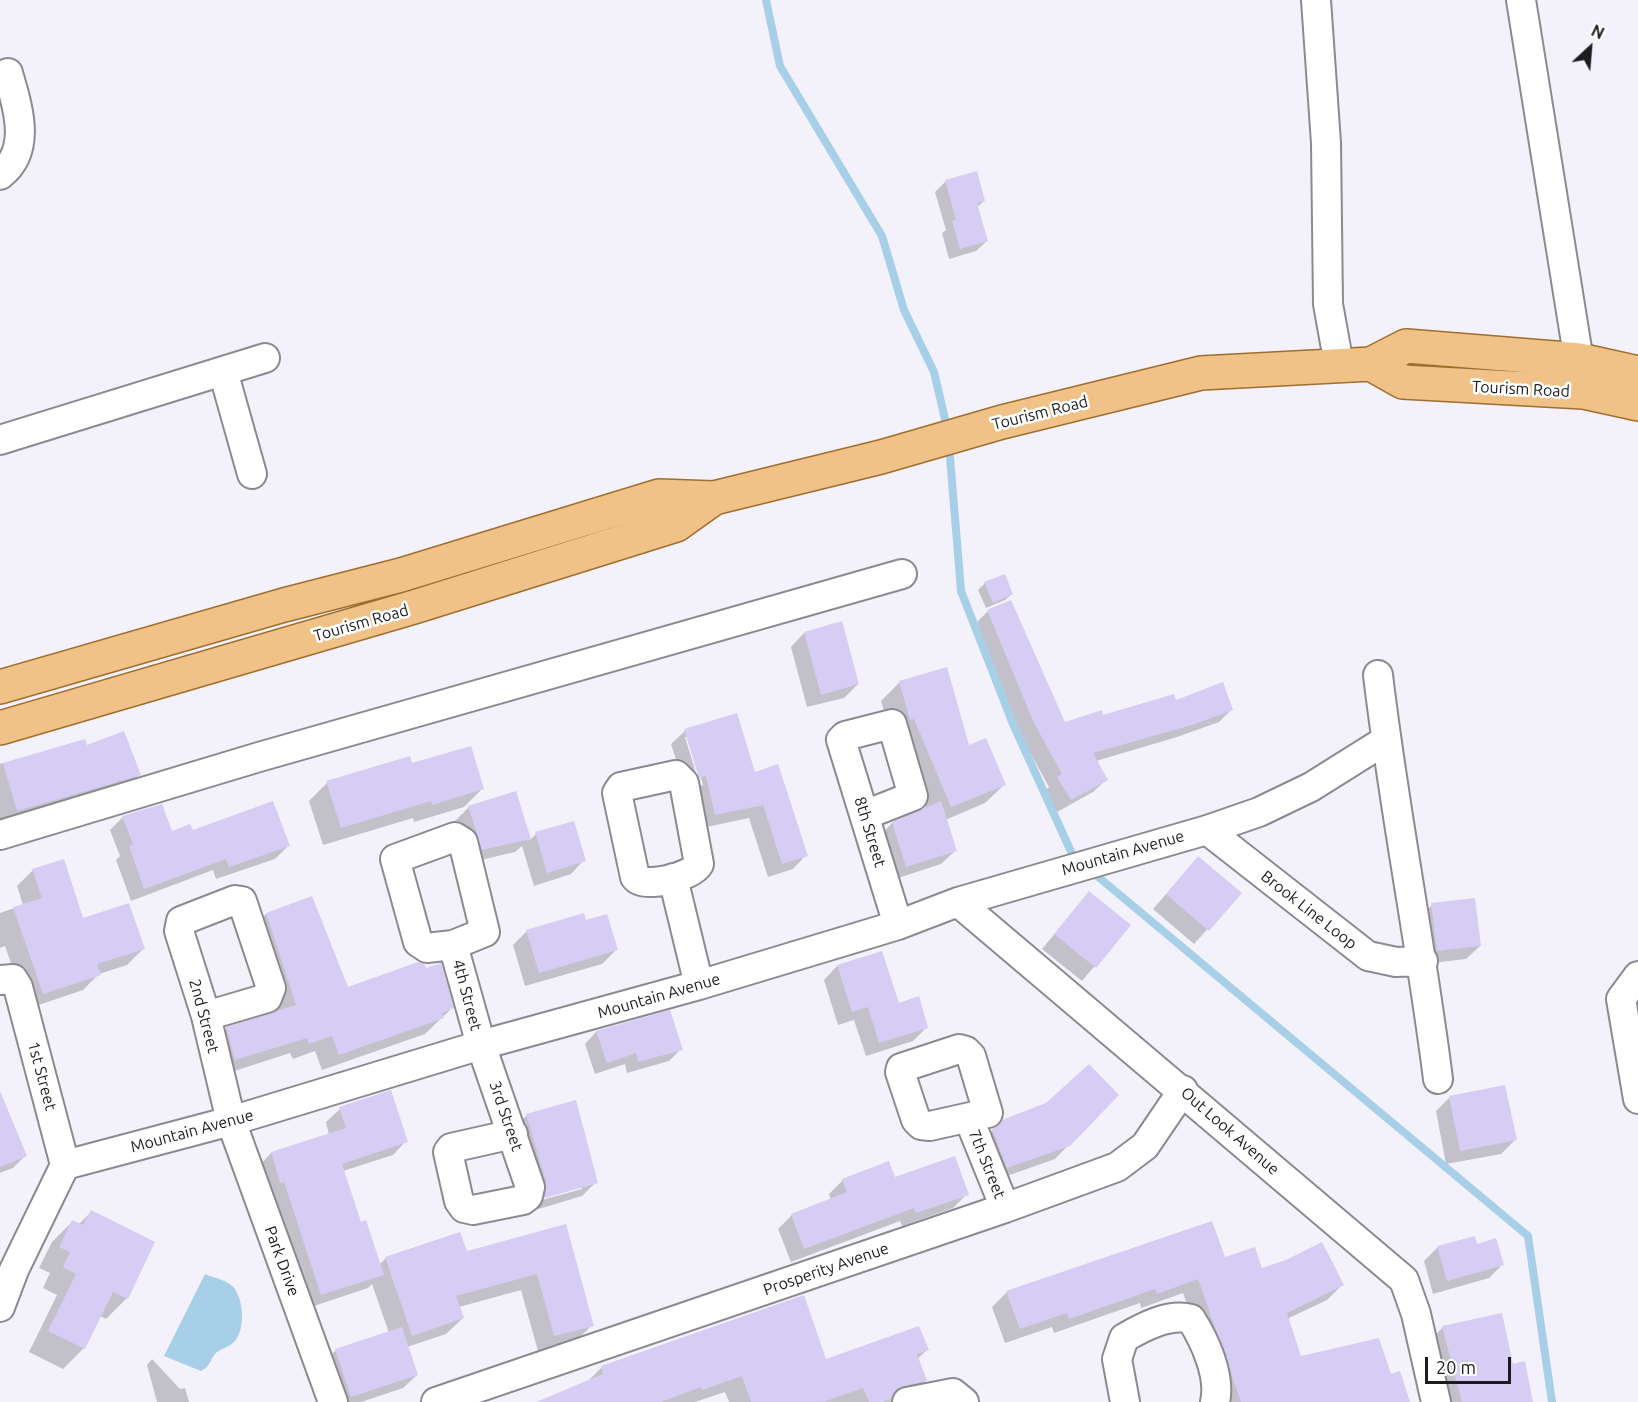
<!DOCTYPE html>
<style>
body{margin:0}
#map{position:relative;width:1638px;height:1402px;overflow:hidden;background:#f3f1fa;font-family:Ubuntu,sans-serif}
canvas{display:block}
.north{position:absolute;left:1560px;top:18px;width:60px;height:60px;-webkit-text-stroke:4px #fff;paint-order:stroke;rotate:26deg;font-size:16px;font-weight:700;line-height:24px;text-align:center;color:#1c1b1e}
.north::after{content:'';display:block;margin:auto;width:21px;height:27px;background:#1c1b1e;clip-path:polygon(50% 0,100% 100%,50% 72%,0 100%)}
.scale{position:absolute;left:1425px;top:1357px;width:86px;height:27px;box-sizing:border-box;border:3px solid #1c1b1e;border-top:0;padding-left:8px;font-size:18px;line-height:21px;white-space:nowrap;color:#1c1b1e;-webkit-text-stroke:4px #fff;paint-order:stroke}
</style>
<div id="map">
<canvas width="1638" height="1402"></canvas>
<div class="north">N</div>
<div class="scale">20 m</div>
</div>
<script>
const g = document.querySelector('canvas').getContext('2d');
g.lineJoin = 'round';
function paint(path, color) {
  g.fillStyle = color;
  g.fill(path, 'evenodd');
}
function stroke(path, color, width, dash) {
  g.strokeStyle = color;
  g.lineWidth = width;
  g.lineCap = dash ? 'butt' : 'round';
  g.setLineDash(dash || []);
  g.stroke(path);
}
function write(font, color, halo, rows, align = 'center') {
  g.font = font + ' Ubuntu,sans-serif';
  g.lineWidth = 5;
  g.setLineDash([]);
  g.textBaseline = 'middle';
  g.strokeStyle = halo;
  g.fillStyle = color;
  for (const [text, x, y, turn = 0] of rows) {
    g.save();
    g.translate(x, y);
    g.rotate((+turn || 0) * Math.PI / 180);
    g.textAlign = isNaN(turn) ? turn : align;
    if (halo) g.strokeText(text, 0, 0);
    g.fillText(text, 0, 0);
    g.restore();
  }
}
const water = new Path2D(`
 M 205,1274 C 214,1278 228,1280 234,1288 C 244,1301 245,1329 235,1341 C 229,1348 220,1348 215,1354 C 209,1361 211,1366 201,1371 L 164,1356 Z`);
const shadow = new Path2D(`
 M 946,181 L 984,201 L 977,207 L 987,241 L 976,251 L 949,259 L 942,233 L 946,230 L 935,192 Z
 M 985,583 L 1012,594 L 1005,600 L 986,608 L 978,590 Z
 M 988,611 L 1065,724 L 1175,702 L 1232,709 L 1219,722 L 1177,737 L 1096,761 L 1106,780 L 1093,792 L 1057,812 L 1045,791 L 1049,787 L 1021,736 L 975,624 Z
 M 804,633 L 858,684 L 844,698 L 807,707 L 791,647 Z
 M 900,682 L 1004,785 L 985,803 L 945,820 L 955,851 L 941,864 L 892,880 L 879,837 L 892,823 L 926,809 L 895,736 L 892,737 L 881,701 Z
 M 685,731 L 754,774 L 806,855 L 793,869 L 768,877 L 749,818 L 702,828 L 686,791 L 671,744 ZM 685,737 L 688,737 L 703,785 L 700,786 Z
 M 84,741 L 86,747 L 139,775 L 127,787 L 4,822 L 3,818 L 0,818 L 0,764 Z
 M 411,765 L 482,789 L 464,807 L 414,822 L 413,818 L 323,845 L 309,801 L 327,783 Z
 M 515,793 L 530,840 L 536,834 L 584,860 L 571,874 L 534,886 L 522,846 L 515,852 L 468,863 L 455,821 L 469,807 Z
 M 123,817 L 171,833 L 192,832 L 288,846 L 275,859 L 216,879 L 213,870 L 131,901 L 116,860 L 120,856 L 110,830 Z
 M 1198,858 L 1240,893 L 1194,944 L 1153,909 Z
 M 33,870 L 82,920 L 143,949 L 127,965 L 99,974 L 83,990 L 27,1009 L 5,946 L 0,948 L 0,913 L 23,905 L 17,886 Z
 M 1089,893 L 1129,925 L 1082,981 L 1042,949 Z
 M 311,898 L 347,989 L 452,1008 L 425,1034 L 322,1070 L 315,1051 L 293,1059 L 290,1053 L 219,1076 L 210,1045 L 226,1029 L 277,1012 L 250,931 L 266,914 Z
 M 1432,905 L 1480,946 L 1466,959 L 1424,964 L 1418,919 Z
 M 583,915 L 585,922 L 616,950 L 602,964 L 525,986 L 513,945 L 526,932 Z
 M 837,966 L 898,1005 L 927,1027 L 913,1041 L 866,1056 L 854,1020 L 838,1025 L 824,980 Z
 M 596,1032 L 681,1049 L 669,1061 L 627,1073 L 625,1064 L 595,1074 L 585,1044 Z
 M 390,1092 L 406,1141 L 393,1155 L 343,1171 L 360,1224 L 379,1265 L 385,1259 L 459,1234 L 466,1253 L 564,1226 L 592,1325 L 576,1341 L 538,1351 L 521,1290 L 459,1307 L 463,1318 L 446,1334 L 407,1347 L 417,1375 L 403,1388 L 361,1402 L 335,1402 L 322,1364 L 335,1351 L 389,1333 L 372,1284 L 368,1288 L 308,1308 L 258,1167 L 271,1153 L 329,1135 L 326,1122 L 340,1109 Z
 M 1117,1095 L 1055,1159 L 993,1181 L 979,1144 L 993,1130 Z
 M 1449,1098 L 1515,1140 L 1501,1154 L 1446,1164 L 1436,1111 Z
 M 575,1102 L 596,1182 L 582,1196 L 532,1211 L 513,1129 L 526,1116 ZM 582,1186 L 582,1189 L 538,1201 L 537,1199 Z
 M 0,1130 L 25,1156 L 13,1168 L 0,1173 Z
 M 894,1179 L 967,1194 L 953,1208 L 902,1226 L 900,1221 L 791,1262 L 778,1229 L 792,1215 L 831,1200 L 829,1194 L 843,1180 Z
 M 91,1212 L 127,1298 L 106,1319 L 100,1316 L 84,1348 L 63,1369 L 29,1352 L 57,1295 L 43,1288 L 50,1273 L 39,1268 L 52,1242 L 72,1222 L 78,1225 Z
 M 1476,1246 L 1502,1265 L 1489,1278 L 1433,1294 L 1424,1261 L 1438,1247 Z
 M 1224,1259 L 1261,1270 L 1342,1285 L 1327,1300 L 1287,1319 L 1300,1358 L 1390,1376 L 1408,1402 L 1222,1402 L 1183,1293 L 1141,1308 L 1140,1303 L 1054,1333 L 1052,1327 L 1005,1343 L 992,1307 L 1007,1292 Z
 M 803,1297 L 825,1361 L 927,1350 L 917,1359 L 926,1381 L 909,1398 L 887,1402 L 729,1402 L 725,1392 L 695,1402 L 540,1402 L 586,1383 L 601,1368 Z
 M 1443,1327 L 1511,1365 L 1529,1402 L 1444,1402 L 1429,1341 Z
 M 152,1359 L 180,1389 L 185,1388 L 189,1402 L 157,1402 L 147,1365 Z`);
const stream = new Path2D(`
 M 766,0 L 780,66 L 882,236 L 904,310 L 934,372 L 948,432
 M 949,445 L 961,591 L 1013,724 L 1073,856 L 1080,862
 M 1090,870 L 1528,1236 L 1552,1402`);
const building = new Path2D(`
 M 977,171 L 985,201 L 977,203 L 988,241 L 960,249 L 952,221 L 956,220 L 945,180 Z
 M 1005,574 L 1013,594 L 993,603 L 984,582 Z
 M 1011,600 L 1065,722 L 1102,710 L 1103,715 L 1174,694 L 1176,700 L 1223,682 L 1233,710 L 1192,725 L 1093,753 L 1108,780 L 1071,800 L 1057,777 L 1062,774 L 1034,723 L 987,610 Z
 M 842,621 L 859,684 L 821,695 L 804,632 Z
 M 947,667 L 969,745 L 986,738 L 1006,785 L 951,807 L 914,719 L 910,720 L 899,681 Z
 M 737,713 L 755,772 L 778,764 L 808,856 L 782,864 L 763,805 L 715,815 L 706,776 L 699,778 L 684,729 Z
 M 124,731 L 141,775 L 17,811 L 3,763 L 85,739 L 87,745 Z
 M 471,746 L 484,789 L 432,805 L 431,801 L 341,828 L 326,781 L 410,756 L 412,763 Z
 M 516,791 L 531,839 L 482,850 L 468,806 Z
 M 273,801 L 290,846 L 229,867 L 226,859 L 144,889 L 129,846 L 133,844 L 122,816 L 162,804 L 172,831 L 190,824 L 193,830 Z
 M 941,801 L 957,851 L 906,867 L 892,822 Z
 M 574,821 L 586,861 L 547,873 L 535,832 Z
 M 1198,856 L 1242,893 L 1209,931 L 1166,894 Z
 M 64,859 L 83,918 L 129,903 L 145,949 L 97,964 L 101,975 L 43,994 L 13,907 L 42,898 L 32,869 Z
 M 1089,891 L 1131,925 L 1096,968 L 1054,934 Z
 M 312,896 L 348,987 L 418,962 L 424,963 L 426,968 L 441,963 L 454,1008 L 442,1013 L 444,1018 L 339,1055 L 332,1036 L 309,1044 L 307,1038 L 235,1060 L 226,1027 L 296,1005 L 266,913 Z
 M 1475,898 L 1481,946 L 1437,951 L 1431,903 Z
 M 584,913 L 586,920 L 607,914 L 618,950 L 539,973 L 526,930 Z
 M 882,951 L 899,1003 L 919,996 L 928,1028 L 879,1043 L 868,1007 L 852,1012 L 837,965 Z
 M 670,1010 L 683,1050 L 638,1062 L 636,1053 L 607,1063 L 596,1031 Z
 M 1089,1064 L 1119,1095 L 1070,1146 L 1007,1168 L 992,1129 L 1002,1120 L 1046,1103 Z
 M 1505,1085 L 1517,1140 L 1460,1151 L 1449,1096 Z
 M 391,1090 L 408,1142 L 342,1164 L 361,1222 L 366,1220 L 384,1275 L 321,1295 L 284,1182 L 280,1183 L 271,1152 L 346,1128 L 339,1107 Z
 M 0,1091 L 27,1156 L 0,1167 Z
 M 576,1100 L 598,1183 L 545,1198 L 546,1182 L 526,1114 Z
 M 955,1156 L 969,1195 L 916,1213 L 914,1208 L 804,1249 L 791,1214 L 847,1192 L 842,1179 L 889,1161 L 895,1177 Z
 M 91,1210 L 155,1242 L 128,1299 L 113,1292 L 85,1349 L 48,1331 L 76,1274 L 63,1267 L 70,1252 L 59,1247 L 72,1220 L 83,1225 Z
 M 1212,1221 L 1225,1257 L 1255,1247 L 1262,1268 L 1286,1260 L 1322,1242 L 1344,1285 L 1287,1313 L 1301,1356 L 1379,1338 L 1391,1374 L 1400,1371 L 1410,1402 L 1241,1402 L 1198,1279 L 1157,1294 L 1155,1289 L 1069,1319 L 1067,1313 L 1020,1329 L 1006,1291 Z
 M 566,1224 L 594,1326 L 554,1336 L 537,1274 L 456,1296 L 464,1318 L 412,1336 L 385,1257 L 460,1232 L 467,1251 Z
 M 1475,1236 L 1477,1244 L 1496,1238 L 1504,1265 L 1447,1281 L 1437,1246 Z
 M 804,1295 L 826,1359 L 919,1326 L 929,1350 L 917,1354 L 927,1381 L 903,1386 L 896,1390 L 891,1399 L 882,1402 L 869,1402 L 863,1388 L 823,1402 L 751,1402 L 742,1376 L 702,1390 L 701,1387 L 661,1402 L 536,1402 L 603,1374 L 601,1366 Z
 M 1502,1313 L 1513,1364 L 1525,1361 L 1533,1402 L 1462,1402 L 1442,1326 Z
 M 402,1327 L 418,1375 L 351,1397 L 335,1349 Z`);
const minor = new Path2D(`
 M 1316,0 L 1326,143 L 1328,304 L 1339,365
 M 1521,0 L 1582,380
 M 0,175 C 33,150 17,105 8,73
 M 223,371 L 252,474
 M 0,440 L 265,358
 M 1378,675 C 1394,810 1421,944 1438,1079
 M 676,775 L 684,783 L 699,864 C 692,877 644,889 635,877 L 617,793 L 621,787 Z
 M 865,815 L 913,796 L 892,724 L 845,736 L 841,740 L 898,925
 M 1207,830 L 1368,956 L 1396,962 L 1423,961
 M 0,835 L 259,757 L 902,574
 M 455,837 L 463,842 L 485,932 L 453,945 L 427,948 L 418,942 L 395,859 Z
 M 673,878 L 699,985
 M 958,902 L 1404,1280 L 1416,1314 L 1436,1402
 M 453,945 L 481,1045 L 530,1187 L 528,1196 L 523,1200 L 473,1210 L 464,1208 L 459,1201 L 448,1152 L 451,1148 L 513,1134
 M 1638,976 L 1621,999 L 1638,1099
 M 0,980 L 13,979 L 18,987 L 65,1165
 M 206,1016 L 267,998 L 271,988 L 242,901 L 235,900 L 181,921 L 179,931 L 206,1016 L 231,1121 L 333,1402
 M 959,1049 L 966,1051 L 971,1056 L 988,1113 L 930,1126 L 921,1125 L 916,1120 L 900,1072 L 901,1068 Z
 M 969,1119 L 1005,1208
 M 0,1307 L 14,1270 L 65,1165 L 231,1121 L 481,1045 L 699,985 L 898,925 L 958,902 L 1207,830 L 1259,812 L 1311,787 L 1386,740
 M 436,1402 L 1005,1208 L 1117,1167 L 1145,1146 L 1183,1090
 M 907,1402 L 953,1393 L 964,1402
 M 1125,1402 L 1117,1359 L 1124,1338 C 1143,1327 1169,1313 1191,1319 C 1205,1341 1221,1376 1215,1402`);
const major = new Path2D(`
 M 1371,364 L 1403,382 L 1583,392 L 1638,404
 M 0,687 L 284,605 L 401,575 L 659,496 L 714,498 L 881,457 L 1002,422 L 1201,373 L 1371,364 L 1406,346 L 1580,360 L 1638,373
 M 0,728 L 414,607 L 676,525 L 714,498`);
const streetNames = [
 ["Tourism Road",1521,389,3],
 ["Tourism Road",1040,413,-14],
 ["Tourism Road",361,623,-16],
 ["8th Street",870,832,73],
 ["Mountain Avenue",1123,853,-16],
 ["Brook Line Loop",1309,910,38],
 ["4th Street",467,995,75],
 ["Mountain Avenue",659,996,-16],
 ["2nd Street",204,1016,75],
 ["1st Street",42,1076,75],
 ["3rd Street",506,1116,71],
 ["Mountain Avenue",192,1131,-15],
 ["Out Look Avenue",1230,1131,41],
 ["7th Street",987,1164,68],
 ["Park Drive",282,1261,70],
 ["Prosperity Avenue",826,1269,-19]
];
paint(water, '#a7d0e8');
paint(shadow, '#0003');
stroke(stream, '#a7d0e8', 8);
paint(building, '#d7ccf4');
stroke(minor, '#8c8a91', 32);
stroke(major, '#9f6e2e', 36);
stroke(minor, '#fff', 28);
stroke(major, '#f0c287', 33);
write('16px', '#1c1b1e', '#fff', streetNames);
</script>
